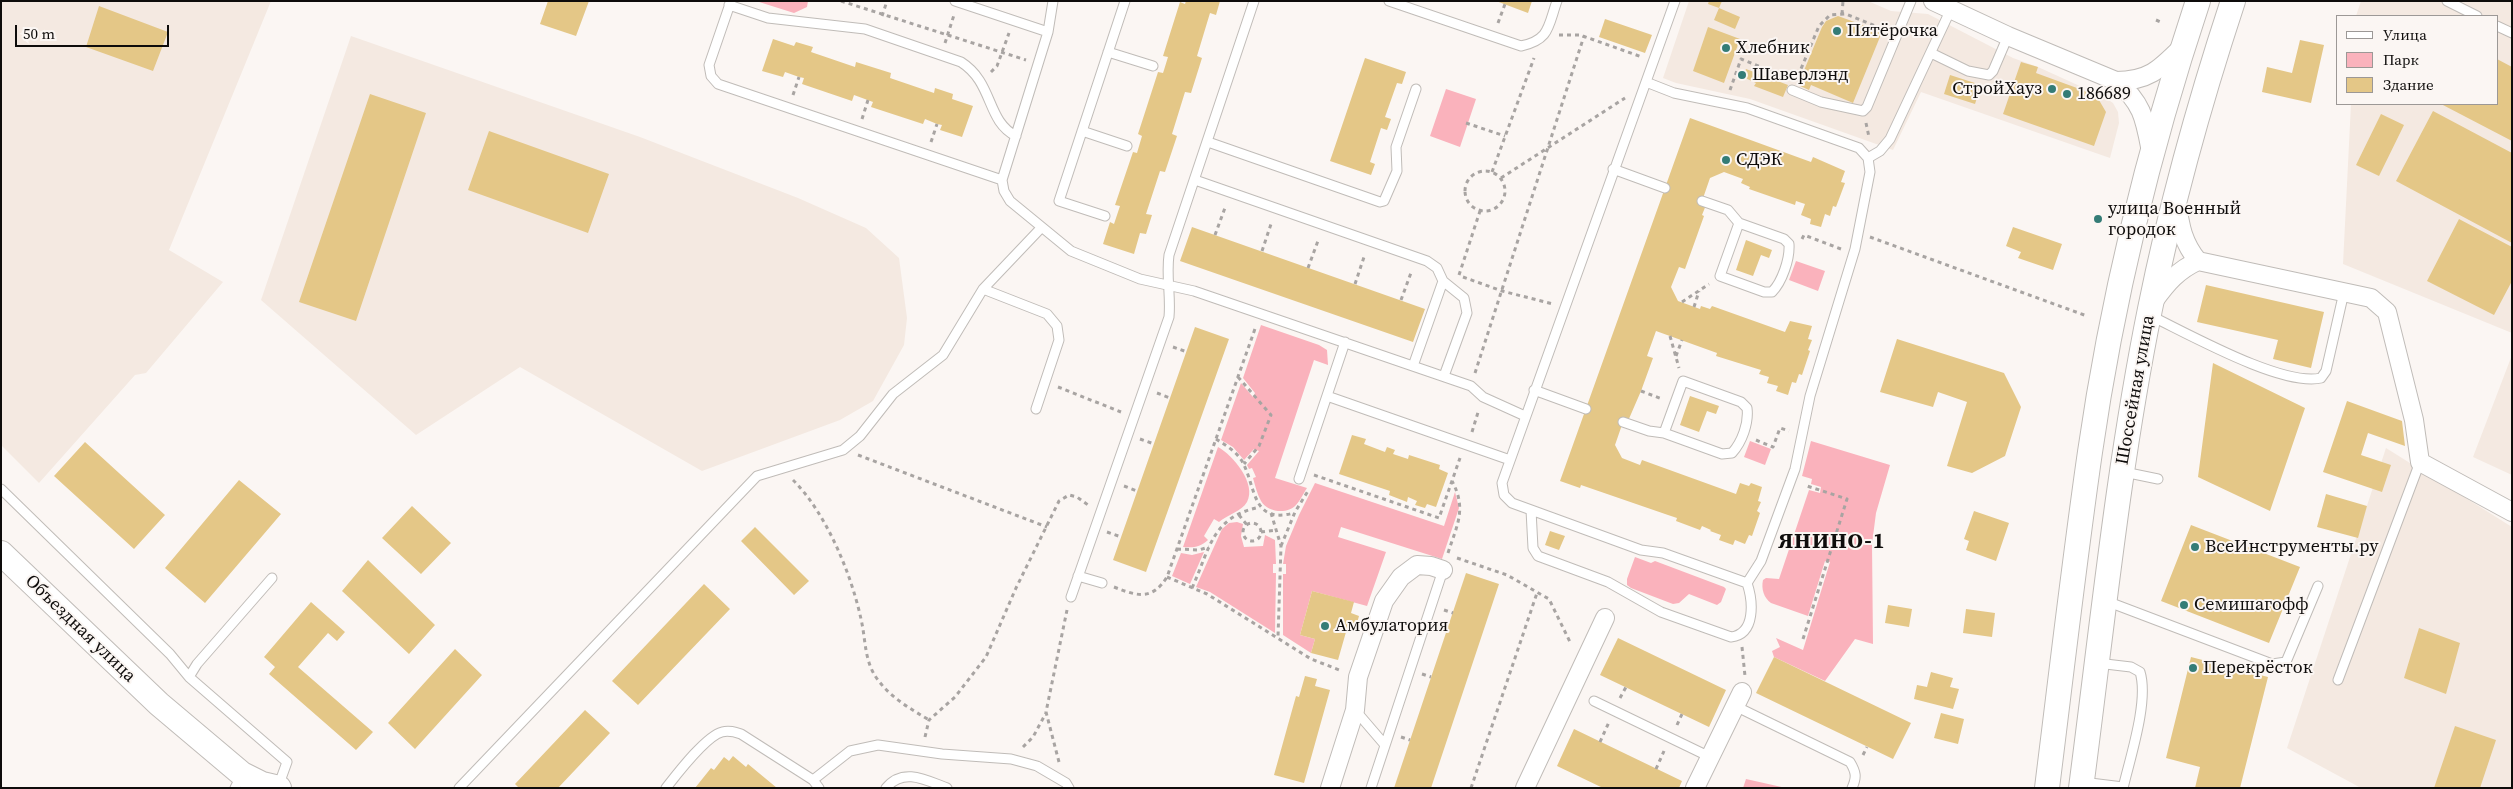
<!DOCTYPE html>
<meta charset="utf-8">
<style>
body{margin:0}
#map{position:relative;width:2513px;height:789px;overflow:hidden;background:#fbf6f3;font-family:"Source Serif 4",serif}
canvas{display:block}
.frame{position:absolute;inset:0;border:2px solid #0e0c0b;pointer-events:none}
.legend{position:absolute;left:2336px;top:15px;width:162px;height:90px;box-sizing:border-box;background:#fbf6f3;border:1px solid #9c9896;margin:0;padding:6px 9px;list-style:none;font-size:15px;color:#0e0c0b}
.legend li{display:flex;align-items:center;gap:10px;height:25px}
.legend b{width:25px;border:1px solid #9c9896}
.scale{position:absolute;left:15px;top:25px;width:154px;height:22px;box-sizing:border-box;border:2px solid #0e0c0b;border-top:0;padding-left:6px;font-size:15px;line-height:18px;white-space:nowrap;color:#0e0c0b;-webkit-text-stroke:4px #fbf6f3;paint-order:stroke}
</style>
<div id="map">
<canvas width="2513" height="789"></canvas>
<div class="frame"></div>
<ul class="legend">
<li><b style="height:6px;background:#fff"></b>Улица</li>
<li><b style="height:14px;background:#fab2bc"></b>Парк</li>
<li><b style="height:14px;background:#e4c787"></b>Здание</li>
</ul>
<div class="scale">50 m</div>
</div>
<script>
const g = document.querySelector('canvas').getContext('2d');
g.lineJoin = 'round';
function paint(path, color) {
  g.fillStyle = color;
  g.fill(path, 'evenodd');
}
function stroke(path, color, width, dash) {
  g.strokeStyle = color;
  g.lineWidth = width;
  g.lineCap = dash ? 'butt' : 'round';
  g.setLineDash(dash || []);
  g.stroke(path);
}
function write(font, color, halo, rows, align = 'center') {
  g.font = font + ' "Source Serif 4",serif';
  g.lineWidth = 4;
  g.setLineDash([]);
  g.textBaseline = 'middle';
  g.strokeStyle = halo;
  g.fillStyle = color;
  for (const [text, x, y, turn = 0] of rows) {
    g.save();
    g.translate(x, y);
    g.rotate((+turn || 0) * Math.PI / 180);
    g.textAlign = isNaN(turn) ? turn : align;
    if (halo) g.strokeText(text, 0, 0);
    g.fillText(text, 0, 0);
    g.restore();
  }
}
const built = new Path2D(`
 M 1,1 L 271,1 L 169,250 L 223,282 L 146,373 L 135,375 L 39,483 L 1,445 Z
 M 1689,1 L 1868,1 L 1891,11 L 1928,14 L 2013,58 L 2038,67 L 2104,97 L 2113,103 L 2118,112 L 2119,123 L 2110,158 L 1921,92 L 1893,150 L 1750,99 L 1676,83 L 1663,78 Z
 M 2361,1 L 2512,1 L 2512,333 L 2343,264 L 2351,104 L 2497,104 L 2497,16 L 2356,16 Z
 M 351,36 L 640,137 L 798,198 L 866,228 L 899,258 L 907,318 L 904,345 L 873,401 L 840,420 L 702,471 L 520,367 L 416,435 L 261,300 Z
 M 2512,355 L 2512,475 L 2473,457 Z
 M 2386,448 L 2512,527 L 2512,788 L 2361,788 L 2287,748 Z`);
const green = new Path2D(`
 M 756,1 L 808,1 L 807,7 L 794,13 Z
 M 1446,89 L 1476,99 L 1460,147 L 1430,136 Z
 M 1796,261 L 1825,271 L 1818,291 L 1789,280 Z
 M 1261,325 L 1319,345 L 1327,350 L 1328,365 L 1314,360 L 1275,478 L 1307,488 C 1303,494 1300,501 1296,505 C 1287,515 1267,512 1261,501 C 1257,494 1255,485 1253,478 L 1256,477 L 1252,468 L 1249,469 L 1247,465 L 1259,451 L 1254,449 L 1244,460 L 1233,447 L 1221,440 L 1241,383 L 1253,397 L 1255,393 L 1243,378 Z
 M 1750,441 L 1771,449 L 1765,465 L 1744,457 Z
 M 1811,441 L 1890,465 L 1876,513 L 1872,544 L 1873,644 L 1855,639 L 1825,681 L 1774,657 L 1772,651 L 1780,647 L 1776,638 L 1803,650 L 1830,562 L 1825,561 L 1808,616 L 1771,603 C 1764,598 1761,589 1763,580 L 1766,578 L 1779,579 L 1809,490 L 1820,493 L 1821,487 L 1811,484 L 1812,479 L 1802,476 Z
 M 1218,447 C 1233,455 1257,484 1247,502 C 1242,511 1227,515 1219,522 L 1214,519 L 1204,536 L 1208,540 C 1200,547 1194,548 1183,547 Z
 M 1315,483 L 1444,526 L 1455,492 L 1459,508 L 1442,559 L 1341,527 L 1338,537 L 1386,552 L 1367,606 L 1312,591 L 1300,635 L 1315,639 L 1311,653 L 1283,635 L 1283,574 L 1286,574 L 1286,564 L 1283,564 L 1286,546 L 1299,515 Z
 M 1237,522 L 1243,524 L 1241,536 L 1244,547 L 1263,546 L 1265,535 L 1275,540 L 1276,564 L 1273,564 L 1273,573 L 1276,573 L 1275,633 L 1210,592 L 1196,587 L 1222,529 L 1229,523 Z
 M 1204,552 L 1190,584 L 1172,576 L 1181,553 L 1192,555 Z
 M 1635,557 L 1651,563 L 1655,561 L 1724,587 L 1726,589 L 1721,602 L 1717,605 L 1689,594 L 1679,603 L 1673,604 L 1631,588 L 1627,585 L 1627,579 Z
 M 1746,779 L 1786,788 L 1743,788 Z`);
const building = new Path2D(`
 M 548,1 L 589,1 L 576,36 L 540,24 Z
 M 1186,1 L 1220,1 L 1216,15 L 1210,13 L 1197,56 L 1202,58 L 1191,93 L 1185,92 L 1172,134 L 1177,136 L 1165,172 L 1160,171 L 1146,214 L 1152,215 L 1146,234 L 1140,233 L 1134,254 L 1103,244 L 1110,222 L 1114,224 L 1120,206 L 1115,205 L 1133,152 L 1137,153 L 1142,136 L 1138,134 L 1158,72 L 1163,73 L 1164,70 L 1168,57 L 1163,56 L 1180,2 L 1185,4 Z
 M 1496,1 L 1532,1 L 1528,13 Z
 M 1709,1 L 1722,1 L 1719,8 L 1708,4 Z
 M 99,6 L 168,32 L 153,71 L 86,47 Z
 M 1719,8 L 1740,17 L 1735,29 L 1714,20 Z
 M 1838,16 L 1882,32 L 1853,103 L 1811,85 L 1809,90 L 1798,85 L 1822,27 L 1826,21 Z
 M 1605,19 L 1652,35 L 1645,53 L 1599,37 Z
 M 1708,27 L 1740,39 L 1724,83 L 1693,71 Z
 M 773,39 L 794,46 L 796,42 L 813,47 L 811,52 L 855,67 L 856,62 L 891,73 L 890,78 L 934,93 L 935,88 L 953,94 L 952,99 L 973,106 L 962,137 L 940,130 L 942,125 L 937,124 L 925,119 L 923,124 L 871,107 L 873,102 L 854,95 L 852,101 L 802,84 L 804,78 L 799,77 L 785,72 L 783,77 L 762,71 Z
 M 2300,40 L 2324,45 L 2311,103 L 2262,92 L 2267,67 L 2292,73 Z
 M 1365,58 L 1406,72 L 1402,84 L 1397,83 L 1385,117 L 1391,119 L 1387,130 L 1381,128 L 1370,162 L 1375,164 L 1371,175 L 1330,161 Z
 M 2497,59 L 2512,67 L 2512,141 L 2441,104 L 2497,104 Z
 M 2021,62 L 2038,67 L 2036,73 L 2096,95 L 2106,112 L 2094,146 L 2003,114 Z
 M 1746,69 L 1788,85 L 1783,97 L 1754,86 L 1756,83 L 1743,77 Z
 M 1950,75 L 1981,85 L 1975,104 L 1944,94 Z
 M 370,94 L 426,113 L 356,321 L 299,302 Z
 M 2433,111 L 2512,153 L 2512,243 L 2396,181 Z
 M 2381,114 L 2404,125 L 2379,176 L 2356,165 Z
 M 1690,118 L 1811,162 L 1813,157 L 1845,171 L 1841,182 L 1845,183 L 1836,207 L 1833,206 L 1830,216 L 1825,214 L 1821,227 L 1810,224 L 1811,219 L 1801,215 L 1805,204 L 1796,201 L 1795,205 L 1749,189 L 1750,187 L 1741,183 L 1743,179 L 1724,172 L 1710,178 L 1701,204 L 1706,205 L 1702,215 L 1704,216 L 1685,269 L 1679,267 L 1671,287 L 1678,301 L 1700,309 L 1701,306 L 1710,309 L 1712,306 L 1785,332 L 1790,321 L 1812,326 L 1808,339 L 1812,340 L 1808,350 L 1810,351 L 1802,375 L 1799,374 L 1796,383 L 1792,382 L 1788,395 L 1776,391 L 1778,386 L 1767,383 L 1769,377 L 1759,374 L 1761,370 L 1716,356 L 1717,353 L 1656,331 L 1647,356 L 1653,358 L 1641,391 L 1628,421 L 1624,419 L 1615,445 L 1622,458 L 1640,465 L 1642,460 L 1736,494 L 1740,483 L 1749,486 L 1751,483 L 1762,487 L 1758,501 L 1761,502 L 1757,511 L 1760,513 L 1752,536 L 1749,535 L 1745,544 L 1735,540 L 1733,545 L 1719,540 L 1721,535 L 1710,531 L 1711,530 L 1702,526 L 1700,530 L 1676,521 L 1677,518 L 1668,515 L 1581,485 L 1580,488 L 1560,481 Z
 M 489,131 L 609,174 L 588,233 L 468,190 Z
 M 2459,219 L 2512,247 L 2512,281 L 2494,315 L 2427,281 Z
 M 1192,227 L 1425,309 L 1413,342 L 1180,261 Z
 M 2013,227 L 2062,244 L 2053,270 L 2018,258 L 2021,252 L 2006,246 Z
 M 1746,240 L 1772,250 L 1769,258 L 1761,255 L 1753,276 L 1736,270 Z
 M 2206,285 L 2324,312 L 2311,368 L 2273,359 L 2278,340 L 2197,322 Z
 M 1195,327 L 1229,339 L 1146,572 L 1113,560 Z
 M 1897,339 L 2004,373 L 2021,407 L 2005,456 L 1972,473 L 1947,466 L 1967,402 L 1938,392 L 1933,407 L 1880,392 Z
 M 2213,363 L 2305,408 L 2270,511 L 2198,477 Z
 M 1690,396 L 1719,406 L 1716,414 L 1707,411 L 1699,432 L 1680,425 Z
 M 2347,401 L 2402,421 L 2405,446 L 2368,433 L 2361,455 L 2391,465 L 2382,492 L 2323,472 Z
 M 1352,435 L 1366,439 L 1364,444 L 1385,452 L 1387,447 L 1395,450 L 1393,454 L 1408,459 L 1409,455 L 1440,465 L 1439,469 L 1448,473 L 1436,507 L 1427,504 L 1425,508 L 1415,505 L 1417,501 L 1408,497 L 1407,502 L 1389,495 L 1390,491 L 1339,474 Z
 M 85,442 L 165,515 L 134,549 L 54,476 Z
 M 239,480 L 281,514 L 205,603 L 165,568 Z
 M 2326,494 L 2367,506 L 2358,538 L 2317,527 Z
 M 412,506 L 451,543 L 421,574 L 382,538 Z
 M 1974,511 L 2009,523 L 1996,561 L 1966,550 L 1969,541 L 1964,539 Z
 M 2191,525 L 2300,567 L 2269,643 L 2161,601 Z
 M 755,527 L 809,581 L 794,595 L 741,541 Z
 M 1550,531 L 1565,536 L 1559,550 L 1545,545 Z
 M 368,560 L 435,625 L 409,654 L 342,591 Z
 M 1466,573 L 1499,584 L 1431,788 L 1394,788 Z
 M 704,584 L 730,609 L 638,705 L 612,681 Z
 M 1312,591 L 1354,602 L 1351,613 L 1359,616 L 1356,627 L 1348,625 L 1338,660 L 1311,653 L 1315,639 L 1300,635 Z
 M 311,602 L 345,632 L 337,641 L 328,633 L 298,667 L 373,732 L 356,750 L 269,674 L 275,667 L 264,657 Z
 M 1888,605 L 1912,609 L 1909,627 L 1885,623 Z
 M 1966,609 L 1995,613 L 1992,637 L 1963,633 Z
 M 2419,628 L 2460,643 L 2446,694 L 2404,678 Z
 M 1618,638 L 1726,690 L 1709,727 L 1600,675 Z
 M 455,649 L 482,675 L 415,749 L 388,723 Z
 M 1774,657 L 1911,723 L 1893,759 L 1756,693 Z
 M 2191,657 L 2268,677 L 2240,788 L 2195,788 L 2200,767 L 2166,758 Z
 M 1931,672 L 1953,678 L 1950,687 L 1959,689 L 1953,709 L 1914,699 L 1917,685 L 1927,687 Z
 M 1305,676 L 1317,679 L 1315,686 L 1330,690 L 1304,783 L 1274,775 L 1296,696 L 1299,697 Z
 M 585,710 L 610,733 L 558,788 L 519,788 L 515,784 Z
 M 1941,713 L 1964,719 L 1958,744 L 1934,738 Z
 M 2455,726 L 2496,740 L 2480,788 L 2434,788 Z
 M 1574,729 L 1682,781 L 1679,788 L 1603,788 L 1557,766 Z
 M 733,756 L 746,767 L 748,764 L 777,788 L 695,788 L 711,768 L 714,770 L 724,757 L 729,761 Z`);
const path = new Path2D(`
 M 841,1 L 1026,60
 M 1842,14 L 1843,1
 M 882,16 L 887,1
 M 2156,20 L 2163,23
 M 1498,23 L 1505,4
 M 1559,35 L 1580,35 L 1642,57
 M 945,43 L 954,15
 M 991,72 L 997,66 L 1009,33
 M 1798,76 L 1819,26 L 1830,15 L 1846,14 L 1885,30
 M 1730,90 L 1741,59 L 1786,77
 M 793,95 L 799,77
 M 862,119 L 868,100
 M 1466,123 L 1505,136
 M 1866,123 L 1869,137
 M 931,142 L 937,124
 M1465 191a20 20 0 1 1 40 0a20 20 0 1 1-40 0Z
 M 1492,172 L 1534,58
 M 1501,178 L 1625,98
 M 1215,235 L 1226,205
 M 1870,237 L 2087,316
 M 1802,239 L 1804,235 L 1841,249
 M 1262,251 L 1272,221
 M 1308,268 L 1319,238
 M 1459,275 L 1480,211
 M 1463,277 L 1502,291 L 1553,304
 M 1355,284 L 1365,254
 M 1401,300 L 1412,270
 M 1682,302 L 1709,284
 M 1694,307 L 1699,291
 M 1670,336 L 1679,368
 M 1173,347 L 1187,352
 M 1676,356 L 1682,340
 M 1475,373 L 1584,36
 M 1238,377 L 1271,415 L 1259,446 L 1244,464
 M 1058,387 L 1121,412
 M 1641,391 L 1662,399
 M 1157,393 L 1170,398
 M 1472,432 L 1479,409
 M 1140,439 L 1154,444
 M 1216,439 C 1227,446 1239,453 1244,465 C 1256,490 1253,524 1294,513
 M 1756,440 L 1773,447 L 1780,428 L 1789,431
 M 858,455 L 1047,527
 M 1314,475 L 1439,518 L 1460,458
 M 793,480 C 826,513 851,573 861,619 C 866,640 864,662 878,680 C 891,698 911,709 929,720
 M 1124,486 L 1137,491
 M 1271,513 L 1281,546 L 1278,637
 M 1239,515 L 1247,525
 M1243 532a9 9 0 1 1 18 0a9 9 0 1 1-18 0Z
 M 1107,532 L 1121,537
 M 1261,532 L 1277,530
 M 1281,546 L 1295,512 L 1308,491
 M 1177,549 L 1199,550 L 1209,547
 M 1448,553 C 1457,525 1467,509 1452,481
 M 1457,558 L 1507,575 L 1549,599 L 1571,644
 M 1167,577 L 1207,594 L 1311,659 L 1342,671
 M 1114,587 C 1137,596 1152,601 1167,577 L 1256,326
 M 1192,588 C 1210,549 1211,517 1260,507
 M 1444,610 L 1453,613
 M 1803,639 L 1847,499 L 1804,485
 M 1742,647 L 1745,676
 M 1422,674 L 1431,677
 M 1620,698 L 1626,687
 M 1677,725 L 1682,714
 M 925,737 L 929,720 L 955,697 L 986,657 L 1016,588 L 1059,501 L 1069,495 L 1077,497 L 1088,505
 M 1401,737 L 1410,740
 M 1600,742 L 1609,722
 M 1023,747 L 1033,737 L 1046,713
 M 1863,755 L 1867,747
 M 1059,762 L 1046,712 L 1067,610
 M 1656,769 L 1664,751
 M 1471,788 L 1537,593`);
const lane = new Path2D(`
 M 731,1 L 709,65 L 711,76 L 718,84 L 1002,180
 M 955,1 L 1048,32
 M 1053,1 L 1048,32 L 1002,180 L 1004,191 L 1010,201 L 1071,251 L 1140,279 L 1194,291 L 1471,386 L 1483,397 L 1525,416
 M 1389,1 L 1521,46 C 1550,40 1548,26 1557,1
 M 2447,1 L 2477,16
 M 729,5 L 768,18 L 865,29 L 961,62 C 994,83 986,121 1016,136
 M 2497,26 L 2512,33
 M 1108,52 L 1153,66
 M 1931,53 L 1968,71 L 1989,75 L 1993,71 L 2008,36
 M 1646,82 L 1674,93 L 1747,108 L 1859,148 L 1868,158 L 1870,172 L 1855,249 L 1810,396 L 1795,469 L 1761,561 L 1747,583 L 1663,553 L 1641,550 L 1512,503 L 1504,495 L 1502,483 L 1675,1
 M 1792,90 L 1821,102 L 1863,111 L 1867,107 L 1911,1
 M 1082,131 L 1127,146
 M 1208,142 L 1380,202 L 1384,201 L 1397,171 L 1396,147 L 1416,89
 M 1868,158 L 1880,151 L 1890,139 L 1951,9
 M 1613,169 L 1665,188
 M 1195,180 L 1427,261 L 1437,268 L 1443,281 L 1413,366
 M 1702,201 L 1728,210 L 1739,223 L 1784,239 L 1789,244 C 1790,259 1782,282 1772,292 L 1764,292 L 1720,276 L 1739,223
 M 1105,216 L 1059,201 L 1125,1
 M 1443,281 L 1464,298 L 1467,313 L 1444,376
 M 983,289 L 1047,314 L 1057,326 L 1059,340 L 1036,409
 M 2149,315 C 2187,333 2282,387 2321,378 L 2326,371 L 2344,292
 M 1534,390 L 1586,409
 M 1327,396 L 1510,460
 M 1623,422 L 1649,431 L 1664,433 L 1722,454 L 1732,453 C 1742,442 1749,423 1747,408 L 1741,402 L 1683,381 L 1664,433
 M 2124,472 L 2158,479
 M 1299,479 L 1345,342
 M 1,489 L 170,654 L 189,677 L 287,762 L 278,787
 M 1531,510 L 1533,548 L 1538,556 L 1608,582 L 1661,612 L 1731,637 C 1756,634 1753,601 1747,583
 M 1078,576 L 1102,583
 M 1071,597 L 1169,317 C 1171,296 1166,276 1169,255 L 1254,1
 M 2106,601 L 2272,664 L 2286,662 L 2318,586
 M 2097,663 L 2131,667 L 2140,672 C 2149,701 2130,758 2123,788
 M 189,677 L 197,664 L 272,578
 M 2338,680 L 2420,462
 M 1594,701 L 1710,757
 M 1735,706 L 1850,762 C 1856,772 1857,777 1852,788
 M 1355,710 L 1385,745
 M 813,780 L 850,751 L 878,745 L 942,754 L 1011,759 L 1037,766 L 1066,783 L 1069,788
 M 2082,782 L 2123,787
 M 235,788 L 242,774
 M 459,788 L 757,476 L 843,450 L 860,436 L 893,394 L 943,355 L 983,289 L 1041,228
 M 666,788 C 677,774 706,736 722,732 C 729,730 735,732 741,734 L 813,780 L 819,788
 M 886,788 C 903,767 926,780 947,788
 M 1371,788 L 1443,570`);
const street = new Path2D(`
 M 1933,1 L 2008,36 L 2116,81 C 2143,103 2145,120 2151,152
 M 2116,81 C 2149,81 2160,69 2182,47
 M 2177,204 C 2180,226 2183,243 2198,261
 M 2154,301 C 2167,283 2178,270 2198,261 L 2371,298 L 2387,312 L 2414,420 L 2420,462 L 2512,512
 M 1330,788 L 1355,710 L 1358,677 L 1384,601 L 1401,577 L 1417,565 L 1431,566 L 1443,570
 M 1525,788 L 1605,618
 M 1695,788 L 1742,692`);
const secondary = new Path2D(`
 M 1,553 L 159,704 L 242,774 L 262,784 L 279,788
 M 2047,788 C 2061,676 2074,563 2090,452 C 2112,299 2149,148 2198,1
 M 2081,788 C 2102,628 2118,467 2150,309 C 2171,205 2200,101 2233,1`);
const markers = [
 [1837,31,5,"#347c76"],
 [1726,48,5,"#347c76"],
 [1742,75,5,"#347c76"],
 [2052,89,5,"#347c76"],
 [2067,94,5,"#347c76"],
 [1726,160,5,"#347c76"],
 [2098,219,5,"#347c76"],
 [2195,547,5,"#347c76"],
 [2184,605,5,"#347c76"],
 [1325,626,5,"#347c76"],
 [2193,668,5,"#347c76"]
];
const poiNames = [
 ["Пятёрочка",1847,31],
 ["Хлебник",1736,48],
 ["Шаверлэнд",1752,75],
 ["СтройХауз",2042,89,"right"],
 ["186689",2077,94],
 ["СДЭК",1736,160],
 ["улица Военный",2108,209],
 ["городок",2108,230],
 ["ВсеИнструменты.ру",2205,547],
 ["Семишагофф",2194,605],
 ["Амбулатория",1335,626],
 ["Перекрёсток",2203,668]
];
const streetNames = [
 ["Шоссейная улица",2136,390,-80],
 ["Объездная улица",80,629,44]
];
const districtNames = [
 ["ЯНИНО-1",1832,542]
];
paint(built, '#f4e9e1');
paint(green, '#fab2bc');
paint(building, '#e4c787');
stroke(lane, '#c0bcb8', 11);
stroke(street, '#c0bcb8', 20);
stroke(secondary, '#c0bcb8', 26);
stroke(path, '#a8a4a2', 3, [4, 4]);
stroke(lane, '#fff', 9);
stroke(street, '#fff', 18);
stroke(secondary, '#fff', 24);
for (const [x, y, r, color] of markers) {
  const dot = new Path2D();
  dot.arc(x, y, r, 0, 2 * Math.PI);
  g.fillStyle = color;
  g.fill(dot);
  stroke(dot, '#fbf6f3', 2);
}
write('18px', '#0e0c0b', '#fbf6f3', poiNames, 'left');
write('18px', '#0e0c0b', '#fbf6f3', streetNames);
g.letterSpacing = '1px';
write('bold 22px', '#0e0c0b', '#fbf6f3', districtNames);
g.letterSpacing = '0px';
</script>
